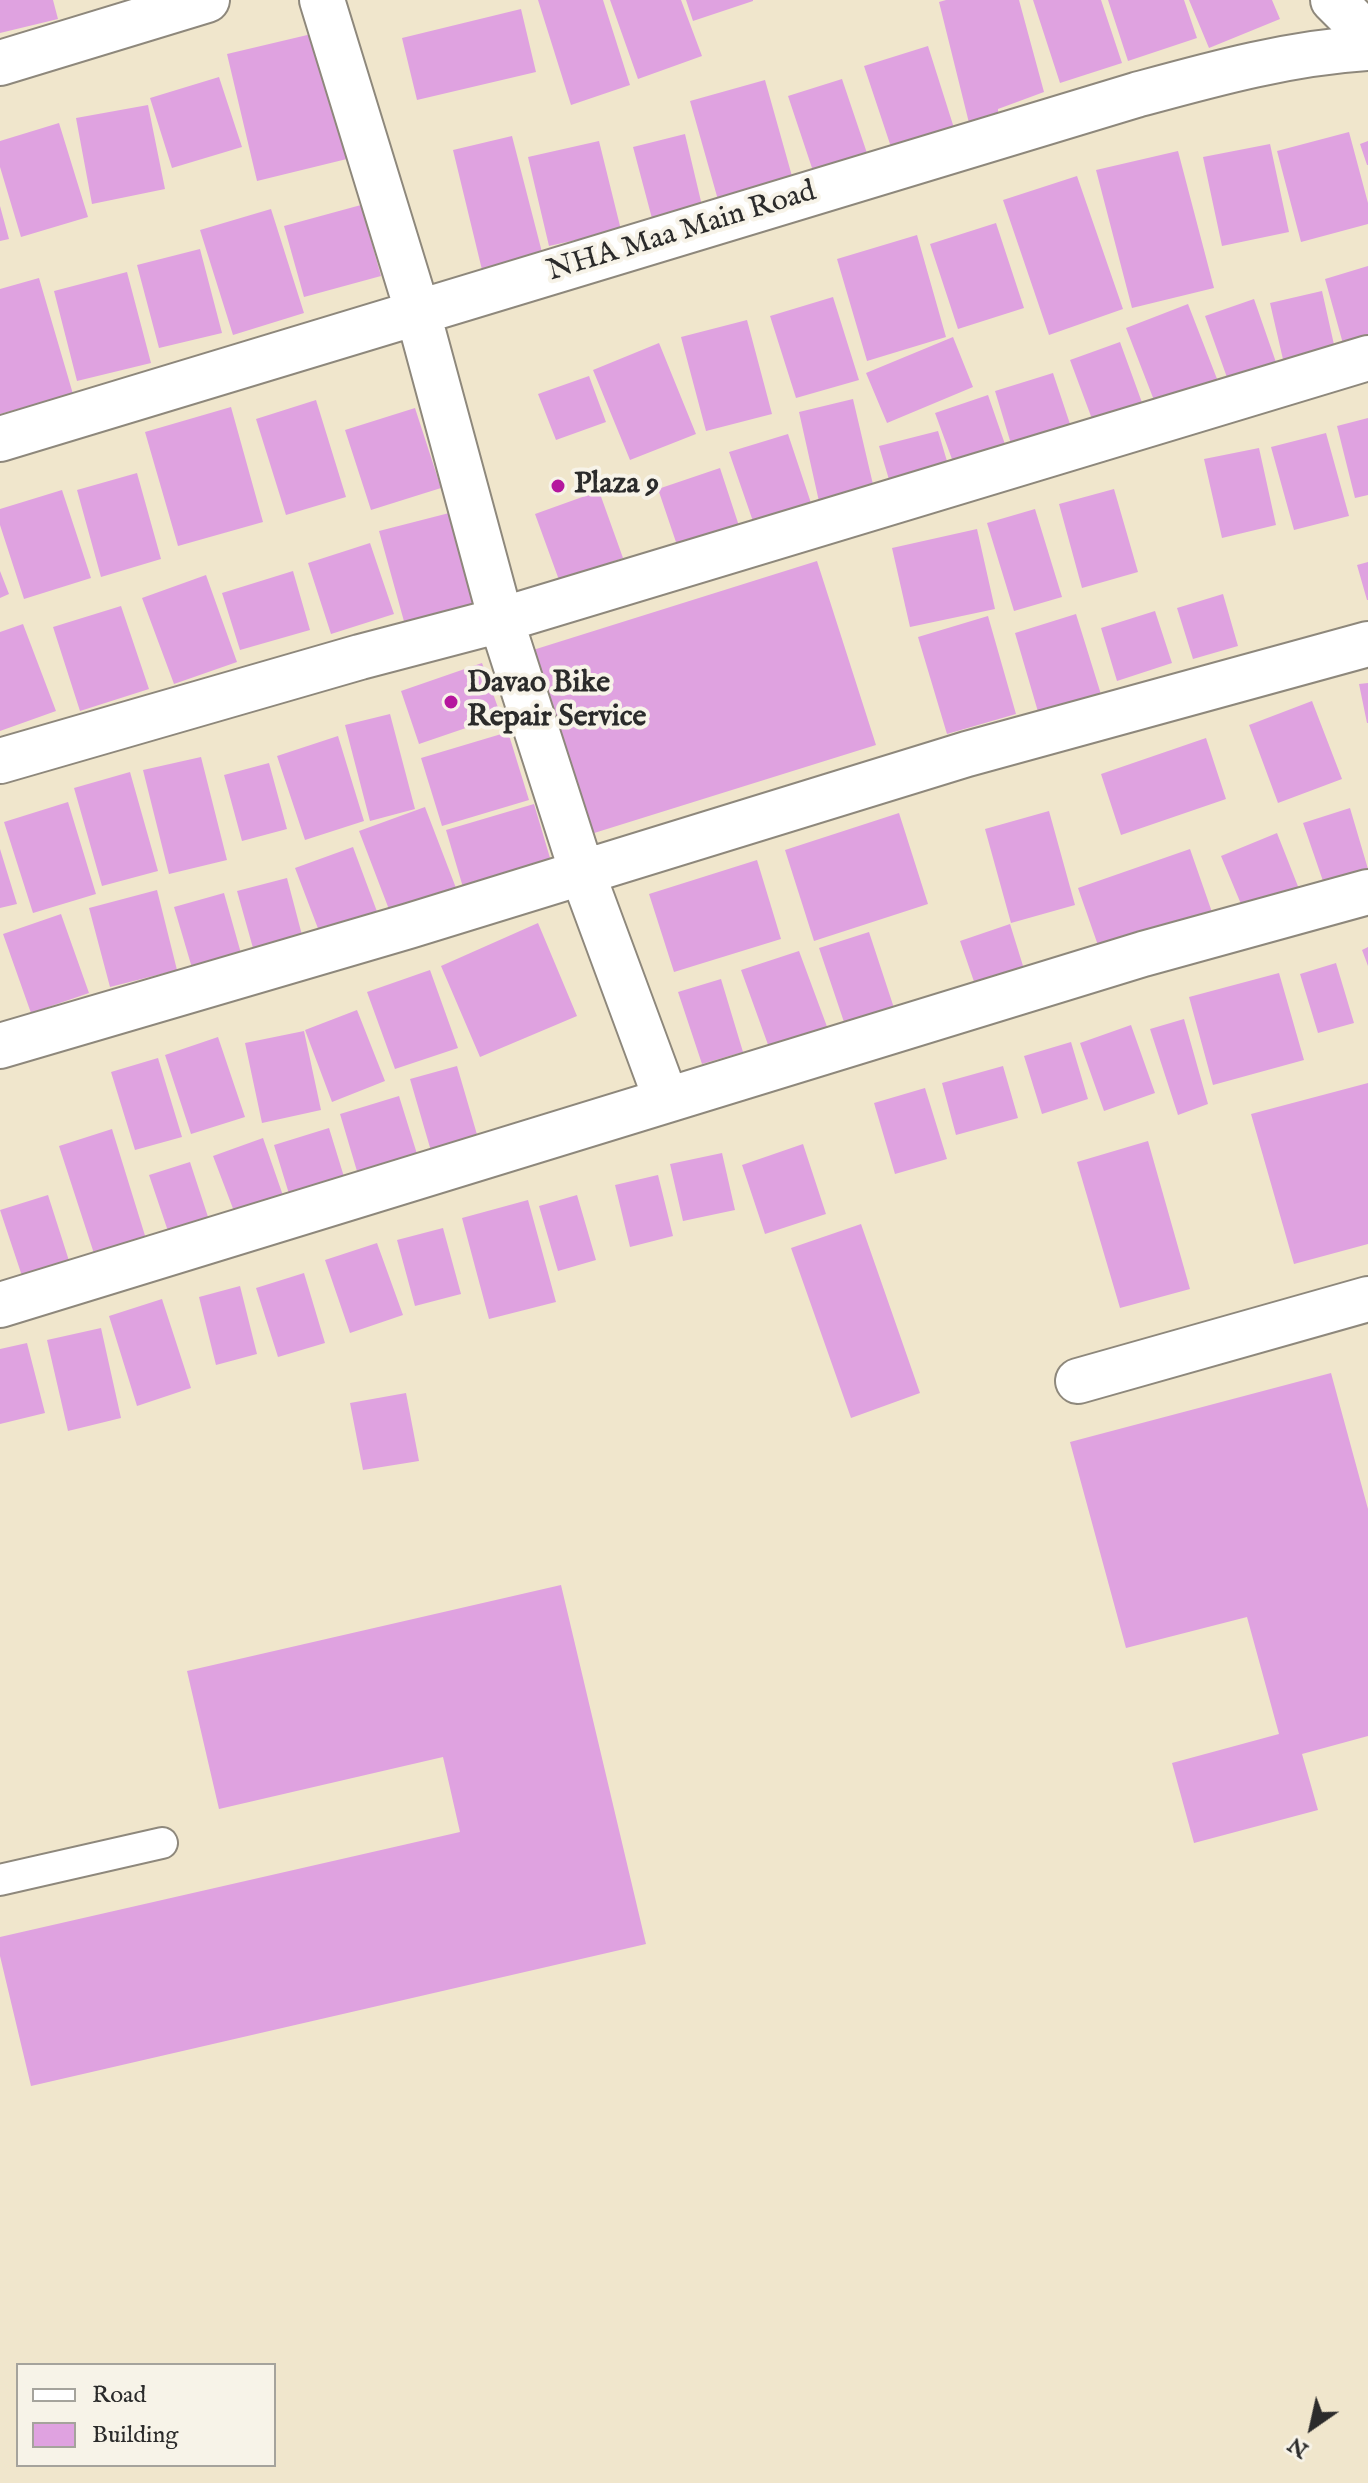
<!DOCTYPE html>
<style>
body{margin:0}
#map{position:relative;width:1368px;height:2483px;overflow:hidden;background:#f0e6cc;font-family:"IM FELL English",serif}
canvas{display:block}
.legend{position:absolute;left:16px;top:2363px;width:260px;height:104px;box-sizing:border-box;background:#f7f3e8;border:2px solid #a5a39c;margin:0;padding:10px 14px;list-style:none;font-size:24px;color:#2b2b2b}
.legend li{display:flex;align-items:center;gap:16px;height:40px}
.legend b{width:40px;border:2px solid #a5a39c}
.north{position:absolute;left:1272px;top:2387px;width:80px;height:80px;-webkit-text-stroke:6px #f7f3e8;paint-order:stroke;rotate:214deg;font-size:22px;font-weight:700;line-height:32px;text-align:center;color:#2b2b2b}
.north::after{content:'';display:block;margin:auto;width:28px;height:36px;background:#2b2b2b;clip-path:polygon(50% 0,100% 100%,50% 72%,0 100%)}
</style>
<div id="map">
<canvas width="1368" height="2483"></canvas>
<ul class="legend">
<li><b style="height:10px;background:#fff"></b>Road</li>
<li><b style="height:22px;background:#dfa2e0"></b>Building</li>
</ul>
<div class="north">N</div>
</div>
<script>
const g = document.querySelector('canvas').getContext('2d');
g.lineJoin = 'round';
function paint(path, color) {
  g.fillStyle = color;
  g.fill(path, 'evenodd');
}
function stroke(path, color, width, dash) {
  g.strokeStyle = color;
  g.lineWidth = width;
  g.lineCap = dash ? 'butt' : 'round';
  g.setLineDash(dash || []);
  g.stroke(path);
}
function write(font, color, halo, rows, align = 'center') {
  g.font = font + ' "IM FELL English",serif';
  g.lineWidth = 8;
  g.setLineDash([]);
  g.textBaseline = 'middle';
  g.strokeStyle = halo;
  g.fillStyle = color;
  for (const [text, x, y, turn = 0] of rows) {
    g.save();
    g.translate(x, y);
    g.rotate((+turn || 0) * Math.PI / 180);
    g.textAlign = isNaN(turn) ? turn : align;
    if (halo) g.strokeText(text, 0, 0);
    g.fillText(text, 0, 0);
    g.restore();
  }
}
const building = new Path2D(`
 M 0,0 L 53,0 L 58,19 L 0,33 Z
 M 538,0 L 603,0 L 630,85 L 571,105 Z
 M 610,0 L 681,0 L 702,56 L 638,79 Z
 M 686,0 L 753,0 L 753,1 L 693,21 Z
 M 946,0 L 1019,0 L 1044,92 L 998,109 L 998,130 L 972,135 L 939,2 Z
 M 1033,0 L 1101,0 L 1122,63 L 1060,83 Z
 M 1108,0 L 1184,0 L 1197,38 L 1128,61 Z
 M 1189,0 L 1272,0 L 1280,19 L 1209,48 Z
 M 521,9 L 536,72 L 417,100 L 402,38 Z
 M 320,32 L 351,158 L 257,181 L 227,54 Z
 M 928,46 L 954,128 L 891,147 L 864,66 Z
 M 219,77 L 242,147 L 172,168 L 150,98 Z
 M 842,79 L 871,165 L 817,183 L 788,96 Z
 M 765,80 L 797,194 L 722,214 L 690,101 Z
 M 148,105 L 165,189 L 92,204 L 76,118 Z
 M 59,123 L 88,217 L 21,237 L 0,167 L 0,141 Z
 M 1349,132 L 1368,203 L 1368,224 L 1301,242 L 1277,151 Z
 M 685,134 L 704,214 L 654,226 L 633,147 Z
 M 512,136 L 544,260 L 483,274 L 453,150 Z
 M 599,141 L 621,230 L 549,246 L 528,157 Z
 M 1368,141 L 1368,165 L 1367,165 L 1360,144 Z
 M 1270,144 L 1289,232 L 1222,246 L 1203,157 Z
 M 1178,151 L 1214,288 L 1132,308 L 1096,170 Z
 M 1077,176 L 1123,309 L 1049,335 L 1003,200 Z
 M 361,205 L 381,276 L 304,297 L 284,226 Z
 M 0,206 L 9,239 L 0,241 Z
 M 271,209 L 304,313 L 233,335 L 200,230 Z
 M 996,223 L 1024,308 L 958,329 L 930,244 Z
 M 917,235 L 946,337 L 867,361 L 837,259 Z
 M 200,249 L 222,333 L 159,348 L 137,265 Z
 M 1368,266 L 1368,352 L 1347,358 L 1325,279 Z
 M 127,272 L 151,363 L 77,381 L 54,291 Z
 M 39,278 L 73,394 L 0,414 L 0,289 Z
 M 1322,291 L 1337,358 L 1285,368 L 1270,303 Z
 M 833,297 L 859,380 L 796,398 L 770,316 Z
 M 1254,299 L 1278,368 L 1229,383 L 1205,316 Z
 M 1188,304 L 1219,384 L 1157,408 L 1126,328 Z
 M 747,320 L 772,414 L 706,431 L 681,337 Z
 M 953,337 L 973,387 L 887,423 L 866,373 Z
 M 1120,342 L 1144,408 L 1095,427 L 1070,360 Z
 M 659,343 L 696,434 L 630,460 L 593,370 Z
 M 1053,373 L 1071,427 L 1012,447 L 995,391 Z
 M 589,376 L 606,422 L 556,440 L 538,394 Z
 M 988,395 L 1008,453 L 956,470 L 935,413 Z
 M 853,399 L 875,493 L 820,506 L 799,412 Z
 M 316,400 L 346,497 L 286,515 L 256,419 Z
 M 231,407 L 263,522 L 178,546 L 145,432 Z
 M 415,408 L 441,488 L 371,510 L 345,430 Z
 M 1368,418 L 1368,495 L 1355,498 L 1337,426 Z
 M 938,431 L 952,478 L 893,493 L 879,446 Z
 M 1326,433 L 1349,516 L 1294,530 L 1271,447 Z
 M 788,434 L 814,512 L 756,530 L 729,452 Z
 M 1259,448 L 1276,525 L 1222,538 L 1204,459 Z
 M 720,468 L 740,529 L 679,551 L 658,489 Z
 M 137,473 L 161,559 L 101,577 L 77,490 Z
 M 1114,489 L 1138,572 L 1082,588 L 1059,504 Z
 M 62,490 L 91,578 L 24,599 L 0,525 L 0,509 Z
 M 599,491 L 623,558 L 559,580 L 535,514 Z
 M 1035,509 L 1062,597 L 1014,611 L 987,523 Z
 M 457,511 L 481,605 L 405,625 L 379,531 Z
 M 977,529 L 995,609 L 910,627 L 892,548 Z
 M 370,543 L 394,614 L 331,634 L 308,563 Z
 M 817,561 L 876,745 L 591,834 L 533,650 Z
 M 1368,562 L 1368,600 L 1367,600 L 1357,565 Z
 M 0,571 L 9,594 L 0,598 Z
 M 293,571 L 310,630 L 240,650 L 222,593 Z
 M 206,575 L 237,662 L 174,684 L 142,598 Z
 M 1223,594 L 1238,646 L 1193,659 L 1177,608 Z
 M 121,606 L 149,689 L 80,711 L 53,627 Z
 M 1155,611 L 1172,663 L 1117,681 L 1101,628 Z
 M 1076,614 L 1104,704 L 1041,722 L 1015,633 Z
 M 988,616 L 1016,714 L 947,734 L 918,637 Z
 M 23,624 L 56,711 L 0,731 L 0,632 Z
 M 482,663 L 501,716 L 419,744 L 401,691 Z
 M 1368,683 L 1368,723 L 1367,723 L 1359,684 Z
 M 1312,701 L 1342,779 L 1278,803 L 1249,725 Z
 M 390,714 L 415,809 L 370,821 L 345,725 Z
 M 508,732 L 529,800 L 442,826 L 421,758 Z
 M 338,736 L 364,821 L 305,840 L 277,756 Z
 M 1206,738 L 1226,799 L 1121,835 L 1101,774 Z
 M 201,757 L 227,860 L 169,874 L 143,770 Z
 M 269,763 L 287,829 L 242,841 L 224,775 Z
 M 130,772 L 158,871 L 102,886 L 74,788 Z
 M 68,802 L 96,894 L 33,913 L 4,822 Z
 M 534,804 L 553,868 L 465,894 L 446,830 Z
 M 425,807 L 456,888 L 390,912 L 359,831 Z
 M 1350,808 L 1368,869 L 1324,884 L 1303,823 Z
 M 1049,811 L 1075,905 L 1011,923 L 985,829 Z
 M 899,813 L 928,904 L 814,941 L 785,850 Z
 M 1277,833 L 1301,894 L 1246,916 L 1221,856 Z
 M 353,847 L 379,917 L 322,939 L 295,868 Z
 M 0,849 L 17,904 L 0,908 Z
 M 1190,849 L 1213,915 L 1101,954 L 1078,888 Z
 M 757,860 L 781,939 L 674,972 L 649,894 Z
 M 287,878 L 302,935 L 253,948 L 237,891 Z
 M 157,890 L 177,970 L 110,987 L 89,908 Z
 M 224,893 L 244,964 L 195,978 L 174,907 Z
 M 61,914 L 89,993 L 31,1013 L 3,934 Z
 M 538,923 L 577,1016 L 480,1057 L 441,966 Z
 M 1010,924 L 1028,982 L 980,999 L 960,941 Z
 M 869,932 L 894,1008 L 845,1025 L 819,948 Z
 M 1368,947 L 1368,966 L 1362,950 Z
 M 799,951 L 829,1032 L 771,1053 L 741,970 Z
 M 1336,963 L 1354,1023 L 1318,1033 L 1300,974 Z
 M 430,970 L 458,1048 L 395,1069 L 367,992 Z
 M 1279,973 L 1304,1060 L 1213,1085 L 1189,997 Z
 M 721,979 L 743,1052 L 702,1064 L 678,992 Z
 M 357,1010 L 385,1081 L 332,1102 L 305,1030 Z
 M 1184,1019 L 1208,1104 L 1178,1115 L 1150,1029 Z
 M 1131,1025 L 1155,1093 L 1104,1111 L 1080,1043 Z
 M 304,1031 L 321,1110 L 262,1123 L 245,1043 Z
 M 218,1037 L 245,1117 L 191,1134 L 165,1055 Z
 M 1071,1042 L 1088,1099 L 1042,1114 L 1024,1056 Z
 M 158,1058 L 182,1137 L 135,1150 L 111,1072 Z
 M 457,1066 L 478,1138 L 431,1151 L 410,1079 Z
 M 1003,1066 L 1018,1118 L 956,1135 L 942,1083 Z
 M 1368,1083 L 1368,1244 L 1294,1264 L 1251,1114 Z
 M 925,1088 L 947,1159 L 895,1174 L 874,1103 Z
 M 399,1096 L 422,1170 L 362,1188 L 340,1114 Z
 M 329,1128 L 349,1193 L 294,1210 L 274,1145 Z
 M 112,1129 L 151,1255 L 100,1272 L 59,1146 Z
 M 263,1138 L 288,1210 L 240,1227 L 213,1156 Z
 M 1148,1141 L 1190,1289 L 1120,1308 L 1077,1162 Z
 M 803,1144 L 826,1214 L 765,1234 L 742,1165 Z
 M 722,1153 L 735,1210 L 683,1221 L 670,1164 Z
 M 190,1162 L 211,1226 L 171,1240 L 149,1175 Z
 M 658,1175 L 673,1236 L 630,1247 L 615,1185 Z
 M 48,1195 L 71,1267 L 24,1282 L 0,1210 Z
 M 577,1195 L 596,1260 L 558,1271 L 539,1206 Z
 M 528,1200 L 556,1302 L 489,1319 L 462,1218 Z
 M 861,1224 L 920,1393 L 851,1418 L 791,1248 Z
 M 443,1228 L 461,1294 L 415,1306 L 397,1240 Z
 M 377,1243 L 403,1315 L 350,1333 L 325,1260 Z
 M 304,1273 L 325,1343 L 278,1357 L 256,1288 Z
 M 240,1286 L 257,1354 L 216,1365 L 199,1297 Z
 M 162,1299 L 191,1388 L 137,1406 L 109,1316 Z
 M 101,1328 L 121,1418 L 68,1431 L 47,1340 Z
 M 27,1343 L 45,1413 L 0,1424 L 0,1349 Z
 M 1331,1373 L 1368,1509 L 1368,1736 L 1302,1754 L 1318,1810 L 1194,1843 L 1172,1763 L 1279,1734 L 1247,1617 L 1126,1648 L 1070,1442 Z
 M 406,1393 L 419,1461 L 363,1470 L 350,1403 Z
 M 561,1585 L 646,1944 L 31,2086 L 0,1956 L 0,1937 L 460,1832 L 443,1757 L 219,1809 L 187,1671 Z`);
const lane = new Path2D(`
 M 0,1880 L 162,1843`);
const street = new Path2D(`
 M 322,0 L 418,313 L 501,620 L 582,872 L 666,1099
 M 1333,0 L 1368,35
 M 0,63 L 207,0
 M 0,439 L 1136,95 C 1213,74 1288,53 1368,48
 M 0,761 L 360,657 L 501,620 L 1368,358
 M 0,1046 L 409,926 L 967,754 L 1368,644
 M 0,1305 L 1143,954 L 1368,892
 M 1078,1381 L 1368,1299`);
const markers = [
 [558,486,8,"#b5179e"],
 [451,702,8,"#b5179e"]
];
const streetNames = [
 ["NHA Maa Main Road",682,233,-17]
];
const poiNames = [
 ["Plaza 9",574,486],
 ["Davao Bike",467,685],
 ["Repair Service",467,719]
];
paint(building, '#dfa2e0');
stroke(lane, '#8e887c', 34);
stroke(street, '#8e887c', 48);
stroke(lane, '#fff', 30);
stroke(street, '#fff', 44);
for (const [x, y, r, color] of markers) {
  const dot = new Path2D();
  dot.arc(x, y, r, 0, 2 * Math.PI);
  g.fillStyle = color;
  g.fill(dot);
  stroke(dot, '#f7f3e8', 3);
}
write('30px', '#2b2b2b', '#f7f3e8', streetNames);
write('bold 30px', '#2b2b2b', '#f7f3e8', poiNames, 'left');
</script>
